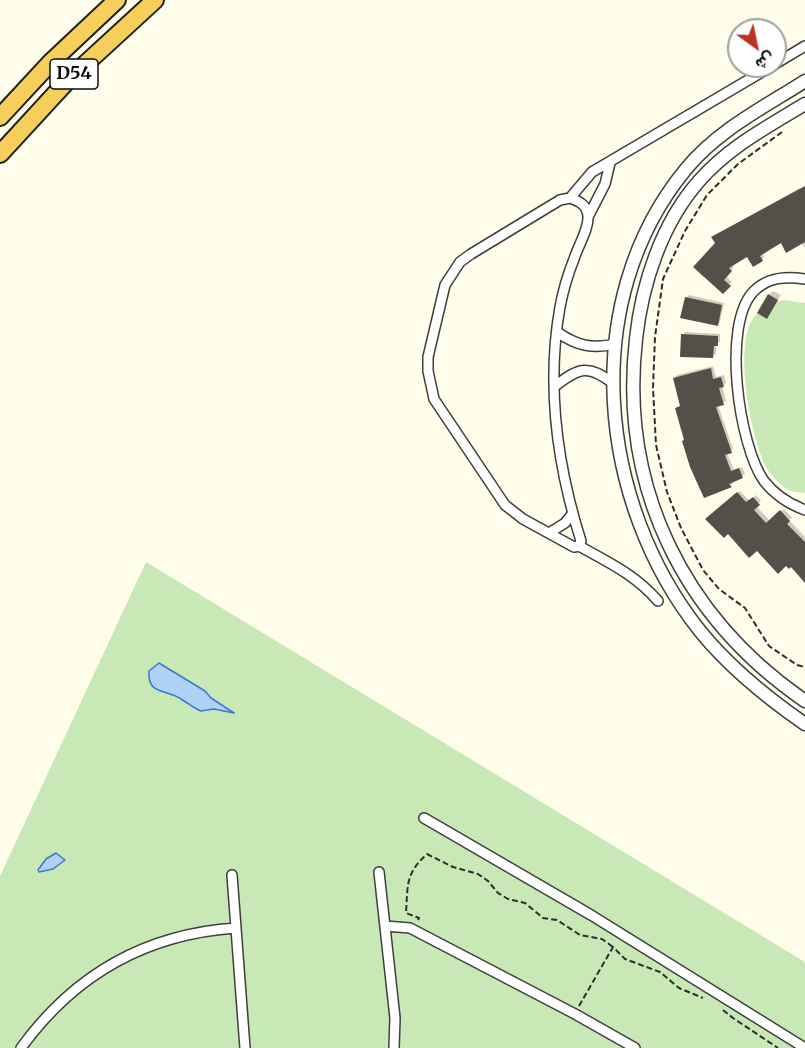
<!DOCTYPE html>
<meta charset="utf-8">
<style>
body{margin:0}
#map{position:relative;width:805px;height:1048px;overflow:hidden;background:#fffeeb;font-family:Merriweather,Vazirmatn,serif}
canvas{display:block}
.north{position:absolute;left:727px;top:18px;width:60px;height:60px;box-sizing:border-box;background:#fff;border:2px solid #9e9e9e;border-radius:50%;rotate:147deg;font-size:16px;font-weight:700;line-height:24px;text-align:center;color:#0c0c0c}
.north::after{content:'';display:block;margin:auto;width:21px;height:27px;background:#bb3324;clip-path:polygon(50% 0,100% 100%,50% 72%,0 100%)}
</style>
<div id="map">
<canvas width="805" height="1048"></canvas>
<div class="north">ش</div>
</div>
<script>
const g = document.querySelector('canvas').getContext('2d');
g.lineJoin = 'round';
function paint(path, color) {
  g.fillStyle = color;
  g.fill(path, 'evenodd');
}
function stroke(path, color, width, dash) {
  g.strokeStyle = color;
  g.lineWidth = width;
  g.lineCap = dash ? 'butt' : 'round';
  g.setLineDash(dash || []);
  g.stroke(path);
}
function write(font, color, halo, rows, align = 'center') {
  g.font = font + ' Merriweather,serif';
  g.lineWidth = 6;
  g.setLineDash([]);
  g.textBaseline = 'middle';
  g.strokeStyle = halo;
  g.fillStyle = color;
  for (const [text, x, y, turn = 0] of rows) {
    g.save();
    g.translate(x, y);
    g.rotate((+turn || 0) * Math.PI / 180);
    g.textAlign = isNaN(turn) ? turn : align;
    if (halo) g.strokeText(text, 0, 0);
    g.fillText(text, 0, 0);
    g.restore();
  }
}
const green = new Path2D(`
 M 784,300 L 805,303 L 805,493 C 801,492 795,493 791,491 C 784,489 771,476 768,470 C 751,442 735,351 751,322 C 758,308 770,304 784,300 Z
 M 146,562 L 805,962 L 805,1048 L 0,1048 L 0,876 Z`);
const water = new Path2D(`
 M 159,663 L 205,691 L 211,698 L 234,713 L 214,709 L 201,711 C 193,708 188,703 181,699 C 166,689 147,695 149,671 Z
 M 56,853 L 65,860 L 53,869 L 39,872 L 38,870 L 46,859 Z`);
const shadow = new Path2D(`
 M 800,188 L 805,197 L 805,248 L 801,242 L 781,241 L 762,253 L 764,257 L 762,260 L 748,255 L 731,265 L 734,267 L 726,276 L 732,282 L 723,292 L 716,235 Z
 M 773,291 L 781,295 L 766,317 L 769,295 Z
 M 689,295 L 724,303 L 720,321 L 718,324 L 686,298 Z
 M 685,332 L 720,334 L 720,342 L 716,344 L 716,354 L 713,356 L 682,335 Z
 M 713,366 L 716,377 L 724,375 L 726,383 L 722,386 L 726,401 L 718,405 L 733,449 L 727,453 L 734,470 L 742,467 L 745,474 L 731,481 L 733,483 L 731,485 L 705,496 L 677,408 L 681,405 L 675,378 L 677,375 Z
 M 740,491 L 750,501 L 756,495 L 761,501 L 756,506 L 770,521 L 784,509 L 792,518 L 789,520 L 805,537 L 805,580 L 791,565 L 757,549 L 708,519 Z`);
const building = new Path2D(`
 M 805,186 L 805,242 L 786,253 L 781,243 L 760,256 L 763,261 L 753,267 L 747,257 L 729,268 L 732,271 L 724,280 L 731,286 L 723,294 L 693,267 L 715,243 L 711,237 Z
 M 768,294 L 778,300 L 767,319 L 757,313 Z
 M 685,297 L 722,305 L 718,326 L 680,318 Z
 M 681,334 L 718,336 L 718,346 L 714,346 L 713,358 L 680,357 Z
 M 711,368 L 713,379 L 721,377 L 724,387 L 719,388 L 724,405 L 716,407 L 732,453 L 725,455 L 731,471 L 739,468 L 743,478 L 729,484 L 732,487 L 704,498 L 690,467 L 682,441 L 684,440 L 675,408 L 680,406 L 673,378 Z
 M 737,492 L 746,502 L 753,497 L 760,505 L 754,510 L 766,523 L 780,510 L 790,521 L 787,524 L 805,542 L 805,583 L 791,567 L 789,569 L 786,566 L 778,574 L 757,551 L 749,558 L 728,534 L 724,538 L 705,519 Z`);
const path = new Path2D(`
 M 782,132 L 738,164 L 707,195 L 685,231 L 663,279 L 655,337 L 653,388 L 656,445 L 667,492 L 681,528 L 703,570 L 719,589 L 745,608 L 769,646 L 797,665 L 805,667
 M 418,920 L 419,918 L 406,913 C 408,885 405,874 427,854 L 453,867 L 478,874 L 488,881 L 498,893 L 508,899 L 525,903 L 543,918 L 557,920 L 580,935 L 602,939 L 613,947
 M 579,1006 L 613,947 L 625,959 L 660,972 L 679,988 L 703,998
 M 723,1010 L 733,1018 L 778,1048`);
const minor = new Path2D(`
 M 775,64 L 805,46
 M 570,198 C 579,201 587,205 588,216 C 589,229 578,246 574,259 C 568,274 563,291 560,307 C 546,386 557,465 581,541 L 579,546 L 574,547 L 523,519 L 505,505 L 434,399 L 428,371 L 428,357 L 445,285 L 460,262 L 471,254 L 560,200 Z
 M 570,198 L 592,172 L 772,66
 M 588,217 L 605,184 L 610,163
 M 805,279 C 786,276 768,277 754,291 C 721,324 739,446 764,481 C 775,495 789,504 805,510
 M 557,332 C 577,346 592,349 616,344
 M 554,387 C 579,367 588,364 614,384
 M 549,533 L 565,523 L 573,513
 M 579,546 C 608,562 636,575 658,601
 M 424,818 L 591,915 L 805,1048
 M 379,872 L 395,1018 L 394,1048
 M 232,875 L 245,1048
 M 385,926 L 410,928 L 575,1014 L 635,1048
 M 21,1048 C 74,975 145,934 236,928`);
const tertiary = new Path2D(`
 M 805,81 C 763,108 718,130 686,169 C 577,301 598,503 700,631 C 730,668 766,697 805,724
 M 805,104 C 767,127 729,147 699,181 C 662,223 642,283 636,339 C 619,487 683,617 805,701`);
const trunk = new Path2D(`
 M 0,117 L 51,62 L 117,0
 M 0,154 L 69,79 L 155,0`);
const shields = [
 [74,74,48]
];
const shieldNames = [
 ["D54",74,74]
];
paint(green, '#c8e9b5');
paint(water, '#b0d2f6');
stroke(water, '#377bcd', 1.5);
paint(shadow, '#0003');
paint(building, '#544f48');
stroke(minor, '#3f3f3f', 12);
stroke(tertiary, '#3f3f3f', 15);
stroke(trunk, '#1d1d1d', 20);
stroke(path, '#2e2e2e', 2, [6, 3]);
stroke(minor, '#fff', 9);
stroke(tertiary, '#fff', 12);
stroke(trunk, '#f6ce5a', 16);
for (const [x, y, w] of shields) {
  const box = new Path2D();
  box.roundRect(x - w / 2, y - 15, w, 30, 4.5);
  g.fillStyle = '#fff';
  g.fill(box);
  stroke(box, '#0c0c0c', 1.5);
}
write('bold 18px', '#0c0c0c', null, shieldNames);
</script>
